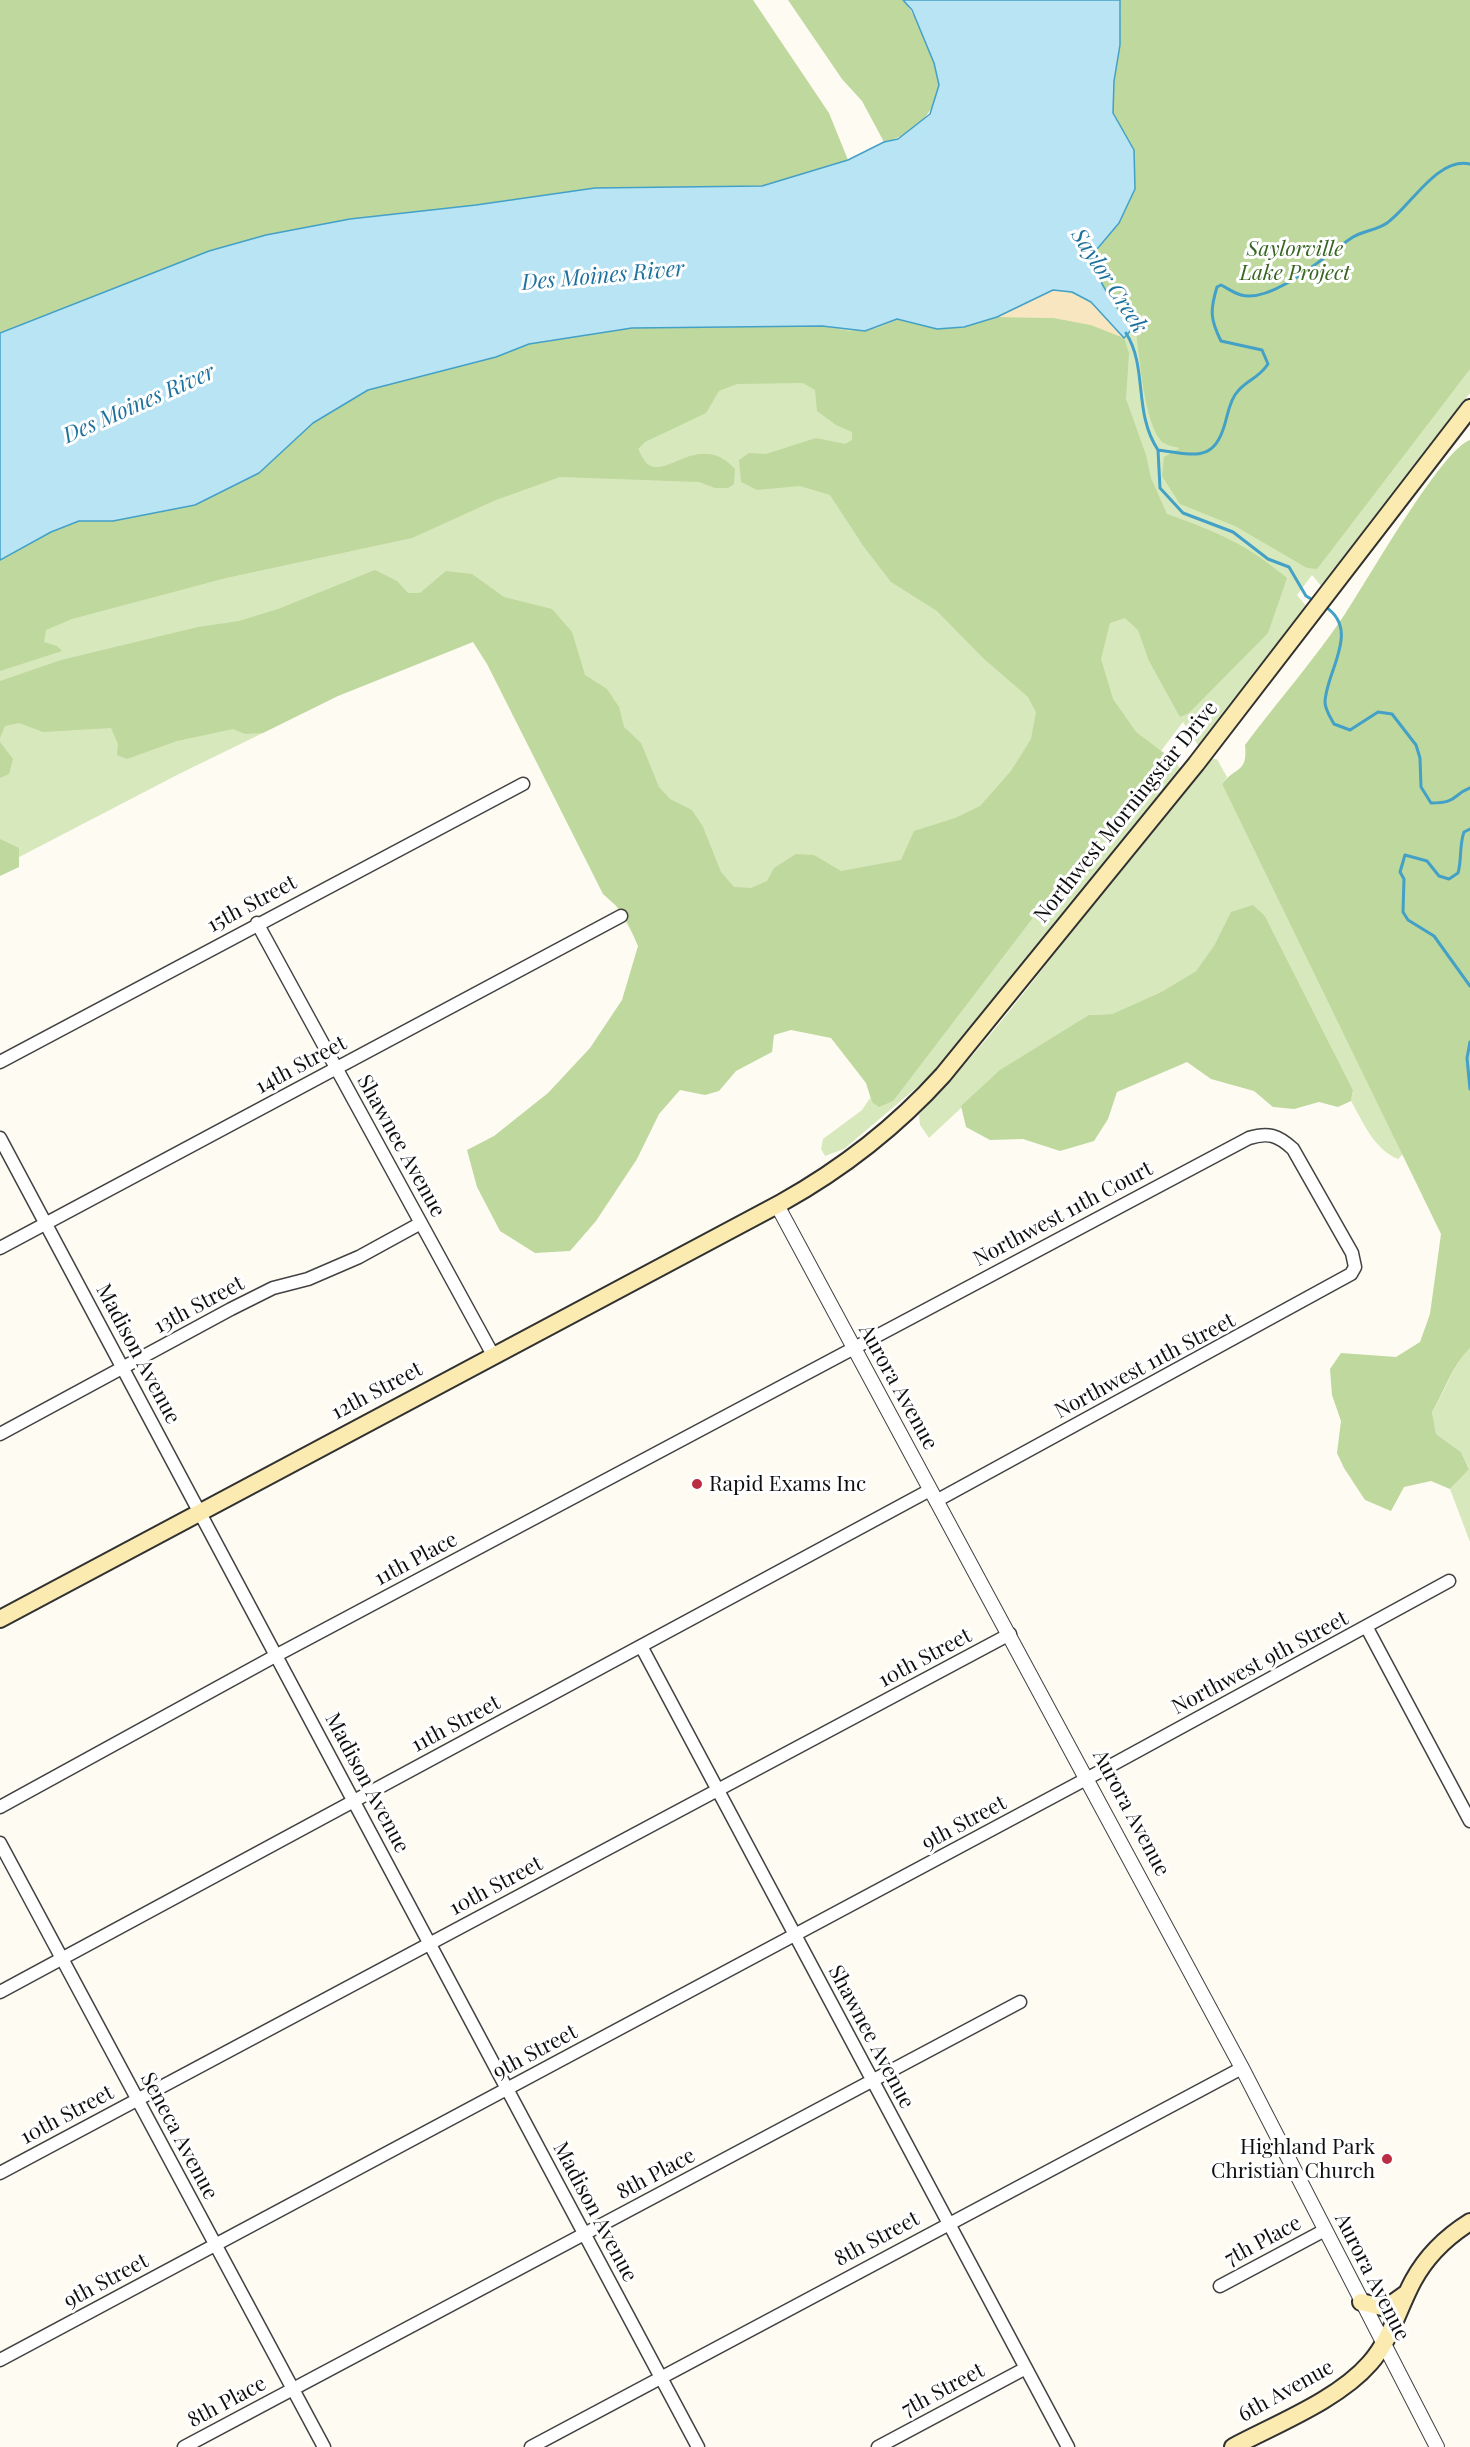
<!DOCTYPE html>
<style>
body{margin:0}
canvas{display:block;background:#fefbf3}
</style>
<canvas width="1470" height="2447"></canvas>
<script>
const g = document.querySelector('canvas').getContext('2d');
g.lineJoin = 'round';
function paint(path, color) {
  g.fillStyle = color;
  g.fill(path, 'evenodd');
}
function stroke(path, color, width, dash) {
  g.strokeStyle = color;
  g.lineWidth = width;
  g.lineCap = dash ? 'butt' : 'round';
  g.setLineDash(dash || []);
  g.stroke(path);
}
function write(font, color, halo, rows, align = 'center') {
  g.font = font + ' "Playfair Display",serif';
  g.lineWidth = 6;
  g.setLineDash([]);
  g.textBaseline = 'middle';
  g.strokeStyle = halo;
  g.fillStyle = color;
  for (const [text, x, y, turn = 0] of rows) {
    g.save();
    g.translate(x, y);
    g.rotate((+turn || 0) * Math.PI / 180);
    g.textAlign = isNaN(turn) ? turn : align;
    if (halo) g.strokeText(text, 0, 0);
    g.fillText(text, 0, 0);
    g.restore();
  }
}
const green = new Path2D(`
 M 1120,0 L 1470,0 L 1470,393 L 1322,587 L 1312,575 L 1297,595 L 1307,607 L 1198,745 L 1183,722 L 1068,873 L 1153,779 L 1167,775 L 1172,759 L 1181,769 L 929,1077 L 844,1149 L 825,1156 L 821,1149 L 823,1139 L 862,1110 L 870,1098 L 872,1102 L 815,899 L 660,979 L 616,906 L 470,621 L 258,733 L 263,733 L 179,774 L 0,867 L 0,560 L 341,406 L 368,390 L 576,336 L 1121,3 Z
 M 1210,759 L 1217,759 L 1227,777 L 1222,784 L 1403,1154 L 1398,1159 C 1374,1149 1364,1124 1351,1101 L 1353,1090 L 1265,916 L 1253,906 L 1215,944 L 1196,971 L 1161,992 L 1112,1014 L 1089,1015 L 976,1094 L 929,1138 L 920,1125 L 919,1115 C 1025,1004 1109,874 1210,759 Z
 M 1470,1348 L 1470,1542 L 1450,1489 L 1469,1468 L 1461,1452 L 1436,1434 L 1432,1412 C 1446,1390 1452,1366 1470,1348 Z`);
const forest = new Path2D(`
 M 0,0 L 753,0 L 829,113 L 848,160 L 762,186 L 595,188 L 476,205 L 350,219 L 266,235 L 209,251 L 0,333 Z
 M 788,0 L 903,0 C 916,14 940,65 939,85 C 937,113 910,137 884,142 L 862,101 L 842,79 Z
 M 1120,0 L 1470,0 L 1470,369 L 1317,569 L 1307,568 L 1235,526 L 1180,504 L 1162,476 L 1164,457 L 1180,448 C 1174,447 1166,445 1162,442 C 1144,423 1140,359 1136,333 L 1148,318 L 1143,314 L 1133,328 C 1113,305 1098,284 1092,255 L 1119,223 L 1133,150 C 1127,139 1116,125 1113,113 C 1107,84 1124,35 1120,0 Z
 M 997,317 L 1054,318 L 1091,325 L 1124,338 L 1129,353 L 1126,399 L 1146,455 L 1151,478 L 1167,514 C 1217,532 1245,543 1287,578 L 1268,633 L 1189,713 L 1180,717 L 1149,661 L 1138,630 L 1125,618 L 1110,623 L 1101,659 L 1113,699 L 1136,732 L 1172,759 L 1167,775 L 1153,779 L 1061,881 L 893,1101 L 879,1107 L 872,1102 L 866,1083 L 831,1038 L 791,1030 L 774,1035 L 772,1052 L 736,1071 L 719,1091 L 705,1095 L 680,1090 L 659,1114 L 637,1159 L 596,1221 L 570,1251 L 535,1253 L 500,1231 L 477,1187 L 467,1150 L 494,1136 L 548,1093 L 590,1048 L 622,1000 L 638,946 L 623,912 L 603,894 L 487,664 L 473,642 L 338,696 L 263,733 L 245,734 L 233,729 L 177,741 L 127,759 L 117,755 L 118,744 L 111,728 L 43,732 L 19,723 L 5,726 L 0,738 L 0,681 L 61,660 L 198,627 L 239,621 L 278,609 L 375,570 L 397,581 L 408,593 L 420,593 L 446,571 L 472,574 L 504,597 L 552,609 L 572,632 L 585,675 L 607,689 L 619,707 L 624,727 L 641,743 L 659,787 L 670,799 L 692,810 L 703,827 L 721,872 L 734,887 L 751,888 L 767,881 L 774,868 L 796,854 L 814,855 L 841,871 L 901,860 L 914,831 L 955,818 L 980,806 L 1011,771 L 1031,739 L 1036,712 L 1028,697 L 983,658 L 937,611 L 891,582 L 864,547 L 830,495 L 800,486 L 757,490 L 741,482 L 739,460 L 749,453 L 766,454 L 816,438 L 845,444 L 852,440 L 852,432 L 836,425 L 817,411 L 815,390 L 803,383 L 737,384 L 719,391 L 706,413 L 645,442 L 638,449 C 641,454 644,462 649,465 C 668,477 701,431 735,469 L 734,484 L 728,488 L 715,488 L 699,482 L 560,477 L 496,500 L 412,538 L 226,578 L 72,619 L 46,630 L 44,642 L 57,646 L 62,651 L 0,671 L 0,560 L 51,532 L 79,521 L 113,521 L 196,505 L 259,473 L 313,423 L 368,390 L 496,357 L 529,344 L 632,328 L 822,326 L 850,331 L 877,328 L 897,319 L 964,327 Z
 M 1470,440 L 1470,1348 C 1452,1366 1445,1390 1432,1412 L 1436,1434 L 1461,1452 L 1469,1469 L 1450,1489 L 1431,1481 L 1404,1487 L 1391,1511 L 1365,1500 L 1344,1468 L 1337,1453 L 1341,1421 L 1332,1395 L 1330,1369 L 1341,1353 L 1396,1357 L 1420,1342 L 1430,1314 L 1441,1234 L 1222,784 C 1236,766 1248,773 1245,745 C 1278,701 1315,659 1345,614 C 1366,583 1441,450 1470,440 Z
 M 0,742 L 13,759 L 9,774 L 0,778 Z
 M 0,839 L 19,848 L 19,867 L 0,876 Z
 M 1253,905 L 1265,916 L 1353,1090 L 1351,1101 L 1338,1107 L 1319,1102 L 1294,1109 L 1273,1107 L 1254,1091 L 1211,1079 L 1187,1062 L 1117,1092 L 1108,1119 L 1094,1141 L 1060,1151 L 1023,1139 L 990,1140 L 966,1127 L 961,1106 L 1000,1070 L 1089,1015 L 1112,1014 L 1161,992 L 1196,971 L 1215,944 L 1231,912 Z`);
const sand = new Path2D(`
 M 1053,290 C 1089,294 1101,312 1124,338 L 1091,325 L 1054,318 L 997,317 Z`);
const water = new Path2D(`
 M 903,0 L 1120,0 L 1120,45 L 1114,81 L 1113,113 L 1134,150 L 1135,189 L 1119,223 L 1092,255 C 1098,284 1114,305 1133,328 L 1124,338 L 1091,302 L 1072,292 L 1053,290 L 997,317 L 964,327 L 937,329 L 897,319 L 865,331 L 822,326 L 632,328 L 529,344 L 496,357 L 368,390 L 313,423 L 259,473 L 195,505 L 113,521 L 79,521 L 51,532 L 0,560 L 0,333 L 209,251 L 266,235 L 350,219 L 476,205 L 595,188 L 762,186 L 848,160 L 884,142 L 898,139 L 930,114 L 939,85 L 934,63 L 912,10 Z`);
const stream = new Path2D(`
 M 1126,333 C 1148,368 1133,412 1158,450 C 1200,456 1216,462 1227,416 C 1229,408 1232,397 1238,391 C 1248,379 1258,379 1268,364 L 1262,350 L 1221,341 C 1210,319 1210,310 1217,287 L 1221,285 C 1227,288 1234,293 1241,295 C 1273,304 1328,253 1353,237 C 1363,231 1377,230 1387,223 C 1411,206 1437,157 1470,164
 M 1158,450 L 1160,488 L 1183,513 L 1233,532 L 1268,559 L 1289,567 L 1306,596 L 1313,600
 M 1324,606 C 1362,629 1326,671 1325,702 C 1325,710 1331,718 1334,724 L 1350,730 L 1378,712 L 1392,714 L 1416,745 L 1420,758 L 1421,787 L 1431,803 C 1458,803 1452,795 1470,788
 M 1470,829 L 1464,832 C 1459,846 1462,859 1458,873 L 1449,879 L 1439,876 L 1427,861 L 1405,855 L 1400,872 L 1404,879 L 1403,912 L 1408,920 L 1434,936 L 1470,986
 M 1470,1042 L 1467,1058 L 1470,1089`);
const minor = new Path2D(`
 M 257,923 L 493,1355
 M 0,1062 L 523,784
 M 0,1138 L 698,2447
 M 0,1248 L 621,916
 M 0,1434 L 231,1309 L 273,1288 L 308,1279 L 359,1257 L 421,1223
 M 1367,1628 L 1470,1821
 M 641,1646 L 1068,2447
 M 0,1807 L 277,1655 L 1249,1138 C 1268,1132 1278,1135 1293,1149 L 1352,1253 L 1355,1267 L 1351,1274 L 936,1501
 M 0,1843 L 324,2447
 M 0,1992 L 930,1490
 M 0,2173 L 1010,1634
 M 1220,2286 L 1325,2230
 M 0,2360 L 1088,1778 L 1449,1581
 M 184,2447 L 1020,2002
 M 531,2447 L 1242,2068
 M 878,2447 L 1026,2368`);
const tertiary = new Path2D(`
 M 777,1205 L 1242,2068 L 1437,2447`);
const secondary = new Path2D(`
 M 0,1619 L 781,1203 C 842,1169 897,1126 943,1075 L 1196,764 L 1470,408
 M 1361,2302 L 1386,2308 L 1407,2293
 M 1233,2447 C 1276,2424 1338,2400 1370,2363 C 1391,2339 1398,2309 1413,2281 C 1426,2257 1446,2237 1470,2222`);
const markers = [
 [697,1484,6,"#ba2d42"],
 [1387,2159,6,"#ba2d42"]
];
const parkNames = [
 ["Saylorville",1295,249],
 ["Lake Project",1295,273]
];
const streetNames = [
 ["Northwest Morningstar Drive",1126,812,-51],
 ["15th Street",252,904,-28],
 ["14th Street",301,1065,-28],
 ["Shawnee Avenue",401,1146,61],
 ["Northwest 11th Court",1063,1214,-28],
 ["13th Street",199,1305,-28],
 ["Madison Avenue",138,1354,62],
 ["Northwest 11th Street",1145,1366,-28],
 ["Aurora Avenue",898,1387,61],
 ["12th Street",377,1391,-28],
 ["11th Place",416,1559,-28],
 ["10th Street",925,1658,-28],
 ["Northwest 9th Street",1260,1663,-28],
 ["11th Street",456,1724,-28],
 ["Madison Avenue",367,1783,62],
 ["Aurora Avenue",1131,1813,62],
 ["9th Street",964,1823,-28],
 ["10th Street",496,1886,-28],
 ["Shawnee Avenue",871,2037,62],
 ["9th Street",535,2052,-28],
 ["10th Street",67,2115,-28],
 ["Seneca Avenue",179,2136,62],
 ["8th Place",656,2174,-28],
 ["Madison Avenue",595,2212,62],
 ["8th Street",877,2239,-28],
 ["7th Place",1263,2241,-28],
 ["Aurora Avenue",1372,2277,63],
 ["9th Street",106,2281,-28],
 ["7th Street",943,2390,-28],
 ["6th Avenue",1286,2391,-29],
 ["8th Place",227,2402,-28]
];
const poiNames = [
 ["Rapid Exams Inc",709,1484],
 ["Highland Park",1375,2147,"right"],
 ["Christian Church",1375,2171,"right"]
];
const waterNames = [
 ["Des Moines River",603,276,-5],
 ["Saylor Creek",1109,281,57],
 ["Des Moines River",139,404,-24]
];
paint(green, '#d8e8bd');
paint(forest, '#bed89d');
paint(sand, '#f8e6c1');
paint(water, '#b9e4f4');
stroke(water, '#43a0c7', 1.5);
stroke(stream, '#43a0c7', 3);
stroke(minor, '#424242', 15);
stroke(tertiary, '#424242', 16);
stroke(secondary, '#313131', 20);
stroke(minor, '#fff', 12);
stroke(tertiary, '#fff', 14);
stroke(secondary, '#fbebb1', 16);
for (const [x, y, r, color] of markers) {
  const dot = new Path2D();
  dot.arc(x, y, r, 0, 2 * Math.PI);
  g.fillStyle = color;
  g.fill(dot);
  stroke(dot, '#fff', 2);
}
write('italic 21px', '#376522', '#fff', parkNames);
write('21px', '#0f0f0f', '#fff', streetNames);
write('21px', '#0f0f0f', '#fff', poiNames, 'left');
write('italic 22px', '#1d729d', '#fff', waterNames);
</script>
